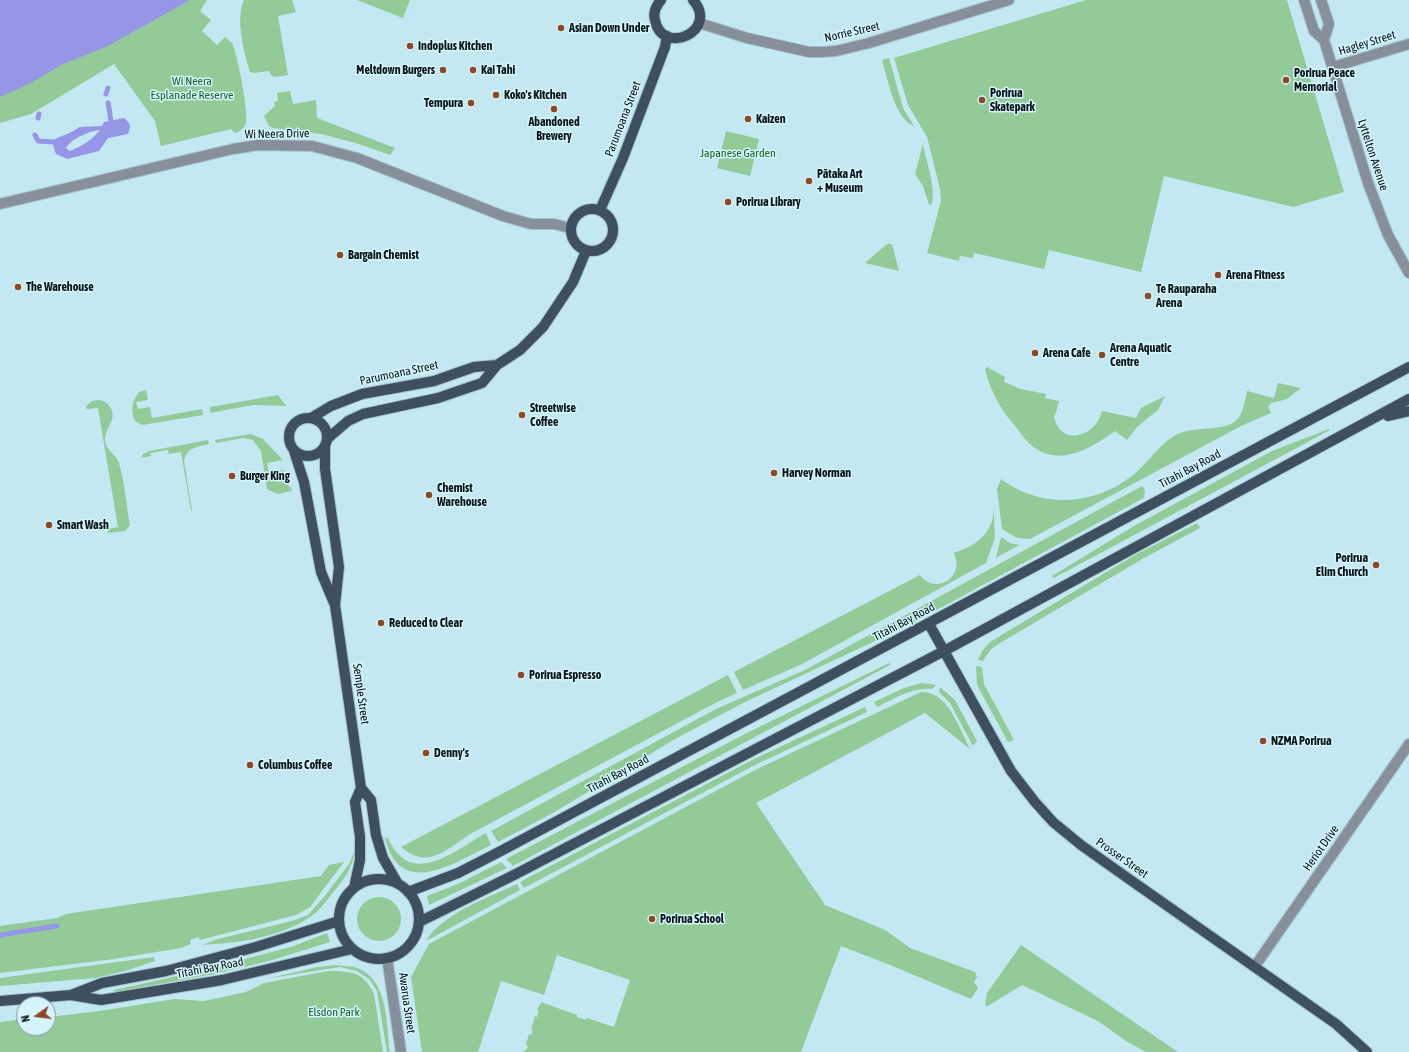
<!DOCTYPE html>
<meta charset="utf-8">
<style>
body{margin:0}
#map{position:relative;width:1409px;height:1052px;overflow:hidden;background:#c3e8f2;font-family:"Asap Condensed",sans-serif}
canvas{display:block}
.north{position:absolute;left:16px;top:996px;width:40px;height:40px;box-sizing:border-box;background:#d6f4fc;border:1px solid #839ba1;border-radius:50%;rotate:256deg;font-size:11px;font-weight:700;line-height:16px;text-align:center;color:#071518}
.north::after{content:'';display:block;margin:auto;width:14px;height:18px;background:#8e4723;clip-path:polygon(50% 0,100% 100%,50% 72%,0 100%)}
</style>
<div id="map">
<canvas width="1409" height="1052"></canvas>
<div class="north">N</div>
</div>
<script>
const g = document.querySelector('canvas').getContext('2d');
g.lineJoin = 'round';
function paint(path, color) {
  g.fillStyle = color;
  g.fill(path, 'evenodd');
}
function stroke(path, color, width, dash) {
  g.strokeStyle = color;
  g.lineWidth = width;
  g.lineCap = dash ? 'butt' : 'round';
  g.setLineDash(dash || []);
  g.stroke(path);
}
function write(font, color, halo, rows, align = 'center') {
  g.font = font + ' "Asap Condensed",sans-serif';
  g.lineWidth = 3;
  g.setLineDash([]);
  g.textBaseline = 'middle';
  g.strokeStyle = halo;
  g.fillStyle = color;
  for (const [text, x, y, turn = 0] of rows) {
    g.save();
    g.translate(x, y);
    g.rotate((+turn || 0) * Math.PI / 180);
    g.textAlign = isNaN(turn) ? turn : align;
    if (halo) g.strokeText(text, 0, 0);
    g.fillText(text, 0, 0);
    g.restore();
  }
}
const green = new Path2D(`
 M 0,0 L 207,0 L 200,11 L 211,20 L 202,31 L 217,45 L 225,37 C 227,39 230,41 232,43 C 237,52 249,114 246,123 C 244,128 240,132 235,133 L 231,129 L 161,146 L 155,121 L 114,64 L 31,114 L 0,123 Z
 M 244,0 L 292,0 L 296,12 L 278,16 L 288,75 L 274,77 L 271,75 L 269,71 L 254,73 L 250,72 C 244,53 235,18 244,0 Z
 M 357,0 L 410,0 L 403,18 Z
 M 1086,0 L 1287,0 L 1344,192 L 1293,207 L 1164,176 L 1141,272 L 1049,250 L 1044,269 L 974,253 L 973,258 L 960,256 L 959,261 L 927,253 L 941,201 L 940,189 L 927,137 L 908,105 L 894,58 Z
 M 889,58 L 903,108 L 914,126 C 894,118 888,79 882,60 Z
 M 290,91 L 293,104 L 316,100 L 317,118 L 395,148 L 390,155 L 359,144 L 321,134 L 273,128 L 269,126 L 264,116 L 275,106 L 274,102 L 278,101 L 277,93 Z
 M 726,131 L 759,139 L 750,176 L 717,168 Z
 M 923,144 C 926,162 936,186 932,204 L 929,205 L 923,186 L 915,174 Z
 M 887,244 L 892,244 L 899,271 L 865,263 Z
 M 987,367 L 1005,377 L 1004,382 L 1021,389 L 1046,394 L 1045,398 L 1059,401 L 1056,413 L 1054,416 C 1059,447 1096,438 1102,411 L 1136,418 L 1141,408 L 1165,396 L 1158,410 L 1137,427 L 1127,440 L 1115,431 C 1090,449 1059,468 1031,445 C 1025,440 1020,432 1015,426 C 1000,409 990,390 985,369 Z
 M 1278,383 L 1301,388 L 1287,399 L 1271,403 L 1268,407 L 1271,413 L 1241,426 L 1030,539 L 1017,538 L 1002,529 L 997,489 L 1001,479 C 1041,509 1093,506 1132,476 C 1147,464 1158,446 1174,436 C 1194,424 1228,434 1239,417 C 1244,410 1245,399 1247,391 L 1274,398 Z
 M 146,390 L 148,400 L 136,402 L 138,409 L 150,407 L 152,418 L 202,409 L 203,415 L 142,425 L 135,421 C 130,410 132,401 139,392 Z
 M 278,395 L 286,406 L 253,405 L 210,413 L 210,407 Z
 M 100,400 L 106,402 C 121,418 106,424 105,439 C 105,450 116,454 119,463 C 125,483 126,505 130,525 L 125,531 L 108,533 L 108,529 L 118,527 L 98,408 L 87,409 L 86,406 L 92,401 Z
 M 1329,429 L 1330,430 L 1054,578 L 1052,576 L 1134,526 L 1272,451 Z
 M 250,434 L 263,439 L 283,460 L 267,463 L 269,472 L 284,470 L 289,487 L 291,487 L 292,491 L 277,494 L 267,489 L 261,451 L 253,440 L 243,438 L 216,443 L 215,440 Z
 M 208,440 L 209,444 C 197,447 187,447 184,461 L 192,511 L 191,511 L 181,452 L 169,454 L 168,450 L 150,453 L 151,456 L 141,458 L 143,454 L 149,451 Z
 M 1142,486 L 1145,490 L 1144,498 L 907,626 L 745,702 L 675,739 L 553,813 L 498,842 L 491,831 L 716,709 L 805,670 Z
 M 994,512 L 995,538 L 986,563 L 802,664 L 743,690 L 734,672 L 920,575 C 933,595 966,579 954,553 C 970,547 986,540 992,521 C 993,518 993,515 994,512 Z
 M 1197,523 L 1200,528 L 1144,558 L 1000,643 L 991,649 L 983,661 L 978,660 L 982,651 L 990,642 L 1133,556 Z
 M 1001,537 L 1010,543 L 1019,545 L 996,558 Z
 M 889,663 L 890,665 L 513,866 L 506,859 L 743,735 Z
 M 976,666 L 982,667 L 984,684 L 1014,740 L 1008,742 L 977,685 Z
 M 728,675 L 737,693 L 717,702 L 472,833 C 448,848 428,871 401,847 Z
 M 921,683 L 936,685 L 932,689 C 912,687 894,699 877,707 L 874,702 L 904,688 Z
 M 940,687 L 955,700 L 977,741 L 973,746 L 950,703 L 939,692 Z
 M 921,692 C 948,691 959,728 970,749 L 925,713 L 756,803 L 825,905 L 885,930 L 910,948 L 975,972 L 977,977 L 974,982 L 978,988 L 971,999 L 890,965 L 841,946 L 801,1052 L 523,1052 L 524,1050 L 526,1050 L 528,1046 L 526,1045 L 529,1034 L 531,1035 L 533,1030 L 531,1029 L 535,1016 L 537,1017 L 539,1011 L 537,1010 L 541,1002 L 577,1015 L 577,1017 L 586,1020 L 587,1018 L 614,1027 L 630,980 L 557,955 L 544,995 L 501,981 L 478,1052 L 422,1052 L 411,977 L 429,944 L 755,770 Z
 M 865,707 L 867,712 L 753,766 L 524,888 L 520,882 L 754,759 Z
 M 486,833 L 491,845 C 454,863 400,900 385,838 L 388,838 C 411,890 455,850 486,833 Z
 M 355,850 C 353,867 345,878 335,890 C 326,901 319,912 307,919 C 277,938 237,943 202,945 L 218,939 L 292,921 L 308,915 L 324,897 L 349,864 Z
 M 344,862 L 310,907 L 296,915 L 200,940 L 198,937 L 190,940 L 191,944 L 181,948 L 114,959 L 0,973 L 0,926 L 57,918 L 66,914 L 321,876 L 329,865 Z
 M 501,862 L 507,868 L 429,905 L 427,896 L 458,884 Z
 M 517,884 L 520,890 L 426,941 C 442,914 489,897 517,884 Z
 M357 919a22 22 0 1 1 44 0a22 22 0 1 1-44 0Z
 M 327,933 L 330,942 L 269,961 L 214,974 L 115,992 L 114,990 L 191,973 L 291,947 Z
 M 1021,945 L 1178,1052 L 1146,1052 L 1126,1041 L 1098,1021 L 1022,985 L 988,1006 L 985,1005 L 987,993 Z
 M 154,957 L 155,961 L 125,971 L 95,978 L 0,986 L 0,978 Z
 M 335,965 C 341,966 348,966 354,967 C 389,977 386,1023 390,1052 L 387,1052 L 377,991 L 369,979 L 357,971 L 340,967 L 265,979 L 318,967 Z
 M 328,971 C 351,971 364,972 374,994 L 383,1052 L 0,1052 L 0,1022 L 24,1019 L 24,1028 L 48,1028 L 48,1017 L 100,1011 L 174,999 L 204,1001 L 246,992 L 264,983 Z`);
const water = new Path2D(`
 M 0,0 L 190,0 L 108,46 L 61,65 L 31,83 L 0,97 Z
 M 124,118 C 131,124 131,126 128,134 L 108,138 L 99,151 L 67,159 L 56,154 L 53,145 L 53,140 C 60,136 75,132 79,127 L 102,126 L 104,122 ZM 100,130 C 92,140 82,146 70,151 L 66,148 C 72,138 90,131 100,130 Z`);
const stream = new Path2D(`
 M 106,94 L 108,88
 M 108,103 L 110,114
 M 110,116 L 111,121
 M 38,118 L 39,114
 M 35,135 L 38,141 L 53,142
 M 0,935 L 57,926`);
const minor = new Path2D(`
 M 1304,0 L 1314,31 L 1324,40 L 1368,183 L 1388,235 L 1409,273
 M 1321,0 L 1329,24 L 1324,40
 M 699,23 L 747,38 L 809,52 L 822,52 L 836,51 L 869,43 L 1009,0
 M 1333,67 L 1409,44
 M 0,204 L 233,149 L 258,145 L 312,146 L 357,158 L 503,216 L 531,224 L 554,224 L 570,228
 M 387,958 L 401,1052
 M 1255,966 L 1409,744`);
const major = new Path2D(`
 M 661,0 C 656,6 653,13 655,20 C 662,57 720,31 693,0
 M571 230a21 21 0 1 1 42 0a21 21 0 1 1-42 0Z
 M 600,210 L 623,158 L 665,47 L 667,36
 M 1388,416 L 1409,411
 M289 437a19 19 0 1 1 38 0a19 19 0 1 1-38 0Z
 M 311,418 L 331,406 L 362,394 L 434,381 L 474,367 L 497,365
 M 327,439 L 348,421 L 363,414 L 438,398 L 482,383 L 497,365 L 520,350 L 543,327 L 573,282 L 586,251
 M 325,445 L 325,469 L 339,567 L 335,605 L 361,788 L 371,800 L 376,835 L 383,858 L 398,884
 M 294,451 L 304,482 L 321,572 L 334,603
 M 929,624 L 1011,771 L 1035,802 L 1053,822 L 1081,845 L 1129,879 L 1336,1024 L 1367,1052
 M339 919a40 40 0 1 1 80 0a40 40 0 1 1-80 0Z
 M 354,888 L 360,860 L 360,837 L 355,802 L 361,788
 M 408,892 L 458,873 L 499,852 L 1409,367
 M 419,922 L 514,875 L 944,651 L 1409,399
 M 71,995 L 102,983 L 166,971 L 256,947 L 339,921
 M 0,1001 L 71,995 L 101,1000 L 222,980 L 352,949`);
const markers = [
 [561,28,4,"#8e4723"],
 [410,46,4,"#8e4723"],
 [443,70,4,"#8e4723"],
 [473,70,4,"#8e4723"],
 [1286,80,4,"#8e4723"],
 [496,95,4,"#8e4723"],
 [982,100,4,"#8e4723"],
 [471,103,4,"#8e4723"],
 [554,109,4,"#8e4723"],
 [748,119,4,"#8e4723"],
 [809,181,4,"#8e4723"],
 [728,202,4,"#8e4723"],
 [340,255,4,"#8e4723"],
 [1218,275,4,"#8e4723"],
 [18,287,4,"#8e4723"],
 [1148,296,4,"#8e4723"],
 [1035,353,4,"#8e4723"],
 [1102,355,4,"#8e4723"],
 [522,415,4,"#8e4723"],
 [774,473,4,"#8e4723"],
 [232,476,4,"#8e4723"],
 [429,495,4,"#8e4723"],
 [49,525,4,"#8e4723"],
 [1376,565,4,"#8e4723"],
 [381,623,4,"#8e4723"],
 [521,675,4,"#8e4723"],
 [1263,741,4,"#8e4723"],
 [426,753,4,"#8e4723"],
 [250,765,4,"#8e4723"],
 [652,919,4,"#8e4723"]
];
const poiNames = [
 ["Asian Down Under",569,28],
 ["Indoplus Kitchen",418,46],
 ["Meltdown Burgers",435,70,"right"],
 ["Kai Tahi",481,70],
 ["Porirua Peace",1294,73],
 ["Memorial",1294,87],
 ["Porirua",990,93],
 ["Skatepark",990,107],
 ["Koko's Kitchen",504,95],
 ["Tempura",463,103,"right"],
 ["Kaizen",756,119],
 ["Abandoned",554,122,"center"],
 ["Brewery",554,136,"center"],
 ["Pātaka Art",817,174],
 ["+ Museum",817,188],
 ["Porirua Library",736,202],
 ["Bargain Chemist",348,255],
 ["Arena Fitness",1226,275],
 ["The Warehouse",26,287],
 ["Te Rauparaha",1156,289],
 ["Arena",1156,303],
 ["Arena Aquatic",1110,348],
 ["Centre",1110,362],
 ["Arena Cafe",1043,353],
 ["Streetwise",530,408],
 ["Coffee",530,422],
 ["Harvey Norman",782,473],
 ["Burger King",240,476],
 ["Chemist",437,488],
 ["Warehouse",437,502],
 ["Smart Wash",57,525],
 ["Porirua",1368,558,"right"],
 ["Elim Church",1368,572,"right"],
 ["Reduced to Clear",389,623],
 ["Porirua Espresso",529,675],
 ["NZMA Porirua",1271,741],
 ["Denny's",434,753],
 ["Columbus Coffee",258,765],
 ["Porirua School",660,919]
];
const streetNames = [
 ["Norrie Street",852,32,-13],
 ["Hagley Street",1367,43,-17],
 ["Parumoana Street",623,119,-69],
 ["Wi Neera Drive",277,134,-1],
 ["Lyttelton Avenue",1373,155,72],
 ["Parumoana Street",399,373,-12],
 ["Titahi Bay Road",1190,469,-28],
 ["Titahi Bay Road",904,622,-28],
 ["Semple Street",361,694,82],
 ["Titahi Bay Road",618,774,-28],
 ["Heriot Drive",1321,848,-55],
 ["Prosser Street",1122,858,35],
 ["Titahi Bay Road",210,968,-11],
 ["Awarua Street",407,1003,82]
];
const parkNames = [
 ["Wi Neera",192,81],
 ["Esplanade Reserve",192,95],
 ["Japanese Garden",738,153],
 ["Elsdon Park",334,1012]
];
paint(green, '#92ca98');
paint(water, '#9596e7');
stroke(stream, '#9596e7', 5);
stroke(minor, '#a1c2cb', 12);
stroke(major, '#a1c2cb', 12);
stroke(minor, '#87909a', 10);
stroke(major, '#3e4f5f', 10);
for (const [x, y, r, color] of markers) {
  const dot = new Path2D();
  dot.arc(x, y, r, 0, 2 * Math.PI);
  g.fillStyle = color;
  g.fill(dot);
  stroke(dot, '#d6f4fc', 1.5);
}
write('bold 12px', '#071518', '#d6f4fc', poiNames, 'left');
write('12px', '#071518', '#d6f4fc', streetNames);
write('12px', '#156428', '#d6f4fc', parkNames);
</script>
